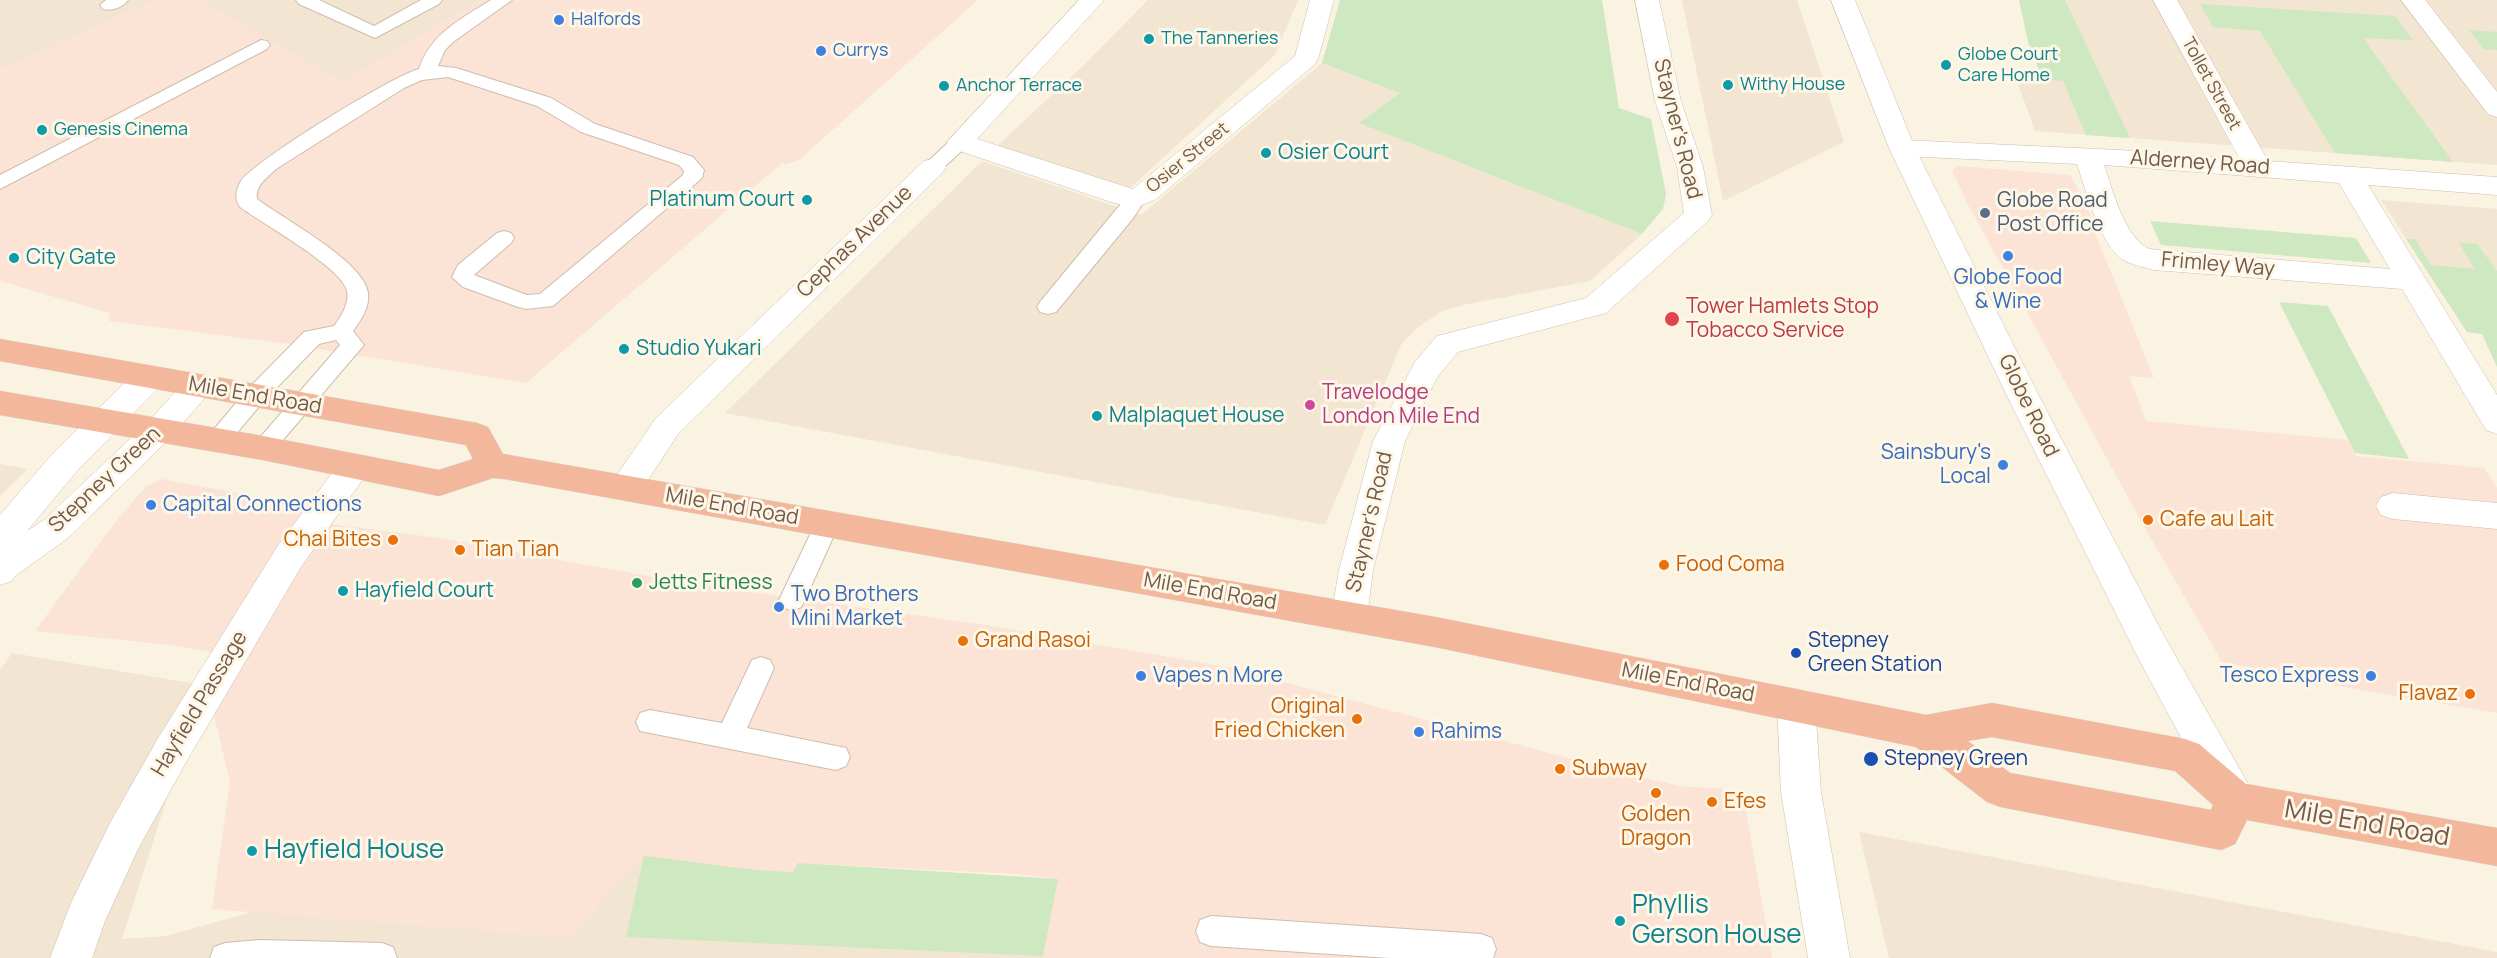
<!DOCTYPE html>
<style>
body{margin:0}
canvas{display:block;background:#fbf3e2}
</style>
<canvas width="2497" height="958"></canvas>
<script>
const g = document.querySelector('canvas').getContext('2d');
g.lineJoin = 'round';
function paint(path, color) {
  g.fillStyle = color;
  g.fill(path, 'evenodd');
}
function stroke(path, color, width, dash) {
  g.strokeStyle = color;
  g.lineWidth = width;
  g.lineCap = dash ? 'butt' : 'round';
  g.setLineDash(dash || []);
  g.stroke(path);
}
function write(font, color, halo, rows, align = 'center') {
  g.font = font + ' Manrope,sans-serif';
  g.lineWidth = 6;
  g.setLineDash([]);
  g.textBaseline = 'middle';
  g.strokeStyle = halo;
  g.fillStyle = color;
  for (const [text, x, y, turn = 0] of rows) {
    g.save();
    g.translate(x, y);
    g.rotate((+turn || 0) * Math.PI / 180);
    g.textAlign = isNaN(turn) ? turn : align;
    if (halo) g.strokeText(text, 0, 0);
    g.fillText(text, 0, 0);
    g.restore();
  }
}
const residential = new Path2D(`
 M 0,0 L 155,0 L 0,70 Z
 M 200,0 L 479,0 L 342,82 Z
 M 1148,0 L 1298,0 L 1275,55 L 1127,191 L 996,147 L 1085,64 Z
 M 1682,0 L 1797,0 L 1844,142 L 1723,201 Z
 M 2019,0 L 2497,0 L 2497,165 L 2035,131 L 2016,78 L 2042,79 L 2028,41 Z
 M 1322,63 L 1401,93 L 1360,123 L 1642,234 L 1590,281 L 1468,304 L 1442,311 L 1417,328 L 1401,345 L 1325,525 L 725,413 L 982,161 L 1141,215 Z
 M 2381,200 L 2497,209 L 2497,335 L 2467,332 Z
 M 0,464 L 28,469 L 0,496 Z
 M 12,653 L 203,685 L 122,939 L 166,936 L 560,826 L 676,859 L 793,873 L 798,863 L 1058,879 L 1043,958 L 0,958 L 0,670 Z
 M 1859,832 L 2497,952 L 2497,958 L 1889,958 Z`);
const commercial = new Path2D(`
 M 155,0 L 200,0 L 342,81 L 479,0 L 978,0 L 799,160 L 786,164 L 782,163 L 526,383 L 288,344 L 109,321 L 109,313 L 0,281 L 0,70 Z
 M 1957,166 L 2070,175 L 2088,206 L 2092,226 L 2154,378 L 2129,376 L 2146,421 L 2348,440 L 2356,456 L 2484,468 L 2497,488 L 2497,713 L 2344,687 L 2222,662 L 2145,528 L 1966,201 L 1952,170 Z
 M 162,479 L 307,506 L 324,514 L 331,524 L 439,538 L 686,583 L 986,625 L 1227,667 L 1632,775 L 1680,786 L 1742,790 L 1772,958 L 1043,958 L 1058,879 L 1016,874 L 798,863 L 793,873 L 781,872 L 729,869 L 644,856 L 570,938 L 212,909 L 230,782 L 214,715 L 215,653 L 178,646 L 35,631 L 113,525 L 146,486 Z`);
const green = new Path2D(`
 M 1340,0 L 1602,0 L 1619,108 L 1651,119 L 1666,194 L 1663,209 L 1642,234 L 1359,123 L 1400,93 L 1322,63 Z
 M 2019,0 L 2065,0 L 2130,138 L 2086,135 L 2063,81 L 2042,79 L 2028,41 Z
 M 2200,4 L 2395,16 L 2413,40 L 2363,38 L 2453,162 L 2335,153 L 2260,31 L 2213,27 Z
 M 2469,30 L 2497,32 L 2497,50 L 2484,49 Z
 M 2150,221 L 2356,238 L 2371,263 L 2161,245 Z
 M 2406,239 L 2415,239 L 2431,265 L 2475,269 L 2459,243 L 2477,244 L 2497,271 L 2497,367 L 2482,334 L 2467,332 Z
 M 2279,302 L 2328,306 L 2409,459 L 2355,453 Z
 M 644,856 C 694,861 743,871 793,872 L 798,863 L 1058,879 L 1043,956 L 626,937 Z`);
const lane = new Path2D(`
 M 106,0 L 128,0 C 122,8 112,11 103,9 L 100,5 Z
 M 296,0 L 319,0 L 374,26 L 421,0 L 442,0 L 439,4 L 375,38 L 299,4 Z
 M 491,0 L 512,0 L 453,42 L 445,50 L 438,66 L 456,68 L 551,98 L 595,124 L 693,157 L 704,170 L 702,178 L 553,306 L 526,309 L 518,307 L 463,287 L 452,277 L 458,265 L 497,233 L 504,231 L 511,233 L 514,238 L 511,243 L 474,275 L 527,295 L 540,294 L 683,175 L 684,171 L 679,165 L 581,132 L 537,106 L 448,77 L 422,80 L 404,88 L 276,169 C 267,178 255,185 257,199 C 282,218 365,262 368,293 C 370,307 361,320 353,331 L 364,345 L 271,454 L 263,457 L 255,454 L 251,448 L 340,345 L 336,340 L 319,344 L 262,403 L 226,446 L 218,449 L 210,446 L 206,440 L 210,434 L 246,391 L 304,332 L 334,326 C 342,315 351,301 346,288 C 336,264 263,224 240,207 C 234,198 236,189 241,181 C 255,160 394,75 419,69 C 430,34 462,18 491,0 Z
 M 261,40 L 267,41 L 270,45 L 267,49 L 0,189 L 0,175 Z
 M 960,136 L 967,138 L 970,142 L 967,146 L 940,171 L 926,171 L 923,167 L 926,163 L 953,138 Z
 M 1136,192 L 1143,194 L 1146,198 L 1134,217 L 1056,312 L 1048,314 L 1040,312 L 1037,307 L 1040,302 L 1129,194 Z
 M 827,514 L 836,517 L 839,524 L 805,600 L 801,607 L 792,611 L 783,607 L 779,600 L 815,524 L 818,517 Z
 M 761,657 L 770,660 L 774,668 L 747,728 L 846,748 L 850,757 L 846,766 L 836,770 L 640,731 L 636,722 L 640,713 L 650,710 L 722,723 L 752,660 Z
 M 1211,916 L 1481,934 L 1492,938 L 1496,949 L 1493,958 L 1390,958 L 1211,946 L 1200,942 L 1196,931 L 1200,920 Z
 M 260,940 L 382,943 L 393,947 L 397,958 L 210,958 L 214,947 L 225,943 Z`);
const street = new Path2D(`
 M 1079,0 L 1104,0 L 977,139 L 1133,189 L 1295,56 L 1310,0 L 1334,0 L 1318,59 L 1315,64 L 1155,200 L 1136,207 L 1114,203 L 951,148 L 947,142 Z
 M 1635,0 L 1659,0 L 1681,101 L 1703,167 L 1712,215 L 1708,221 L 1606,313 L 1458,352 L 1438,376 L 1405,441 L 1373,570 L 1367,617 L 1362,627 L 1349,632 L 1336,627 L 1331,617 L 1339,570 L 1373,441 L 1415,362 L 1437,336 L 1586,298 L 1684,213 L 1677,167 L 1655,101 Z
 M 2153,0 L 2177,0 L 2268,161 L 2497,177 L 2497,195 L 2368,185 L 2497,395 L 2497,434 L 2486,430 L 2402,289 L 2154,270 C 2144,267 2131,265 2122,259 C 2099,242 2086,191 2077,164 L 1902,156 L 1893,154 L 1889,148 L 1893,142 L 1902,140 L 2120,150 L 2240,159 ZM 2104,165 L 2339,183 L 2390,269 L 2149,249 C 2124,237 2113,190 2104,165 Z
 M 2401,0 L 2425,0 L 2497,92 L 2497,117 L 2488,114 Z
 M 933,159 L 942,161 L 946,167 L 942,173 L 678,434 L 637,497 L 625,501 L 613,497 L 608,488 L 656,418 L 924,161 Z
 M 356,454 L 368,457 L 372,466 L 301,567 L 185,764 L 138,849 L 105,921 L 92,958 L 50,958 L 71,903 L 110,823 L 157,740 L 277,547 L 344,457 Z
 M 2393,493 L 2497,503 L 2497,529 L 2393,519 L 2381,515 L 2376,506 L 2381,497 Z
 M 1796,689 L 1809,693 L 1815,705 L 1821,792 L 1850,958 L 1808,958 L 1781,792 L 1777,705 L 1783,693 Z`);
const secondary = new Path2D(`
 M 1831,0 L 1855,0 L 1915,148 L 2038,394 L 2163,634 L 2247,782 L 2253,795 L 2247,808 L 2233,813 L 2219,808 L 2137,656 L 2006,394 L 1889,148 Z
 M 150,366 L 161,369 L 165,377 L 161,385 L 77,471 L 27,531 L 44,520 L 149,421 L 188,378 L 199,375 L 210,378 L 215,386 L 171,437 L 68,538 L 15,576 L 12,581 L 0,585 L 0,515 L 53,453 L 139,369 Z`);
const highway = new Path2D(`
 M 0,339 L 477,423 L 488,427 L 503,454 L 1435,617 L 1926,715 L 1992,703 L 2185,739 L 2199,744 L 2246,784 L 2497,828 L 2497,866 L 2247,820 L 2235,844 L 2221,850 L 2001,807 L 1987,802 L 1916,747 L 1435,647 L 505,479 L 493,478 L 439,496 L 263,460 L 0,415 L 0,391 L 263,436 L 439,470 L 473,459 L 466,445 L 0,361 ZM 1992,737 L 2175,771 L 2213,805 L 2211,810 L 2010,773 L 1968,741 Z`);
const markers = [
 [559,20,6,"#3f7fe0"],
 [1149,39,6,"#0f9aa8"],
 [821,51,6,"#3f7fe0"],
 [1946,65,6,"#0f9aa8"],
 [1728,85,6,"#0f9aa8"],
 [944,86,6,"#0f9aa8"],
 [42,130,6,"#0f9aa8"],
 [1266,153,6,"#0f9aa8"],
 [807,200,6,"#0f9aa8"],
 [1985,213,6,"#5c6f8a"],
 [2008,256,6,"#3f7fe0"],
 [14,258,6,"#0f9aa8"],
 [1672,319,8,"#e0444e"],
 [624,349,6,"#0f9aa8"],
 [1310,405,6,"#d1479c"],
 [1097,416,6,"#0f9aa8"],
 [2003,465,6,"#3f7fe0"],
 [151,505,6,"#3f7fe0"],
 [2148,520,6,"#e8710a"],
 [393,540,6,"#e8710a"],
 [460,550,6,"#e8710a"],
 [1664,565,6,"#e8710a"],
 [637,583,6,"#2e9e5b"],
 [343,591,6,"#0f9aa8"],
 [779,607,6,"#3f7fe0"],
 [963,641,6,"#e8710a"],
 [1796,653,6,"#1a4fb4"],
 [1141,676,6,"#3f7fe0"],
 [2371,676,6,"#3f7fe0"],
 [2470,694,6,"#e8710a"],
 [1357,719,6,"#e8710a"],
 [1419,732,6,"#3f7fe0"],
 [1871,759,8,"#1a4fb4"],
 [1560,769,6,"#e8710a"],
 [1656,793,6,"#e8710a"],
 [1712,802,6,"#e8710a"],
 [252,851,6,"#0f9aa8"],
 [1620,921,6,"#0f9aa8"]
];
const farShopnames = [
 ["Halfords",571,20],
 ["Currys",833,51]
];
const farCulturenames = [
 ["The Tanneries",1161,39],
 ["Globe Court",1958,55],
 ["Care Home",1958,76],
 ["Withy House",1740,85],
 ["Anchor Terrace",956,86],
 ["Genesis Cinema",54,130]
];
const farStreetnames = [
 ["Tollet Street",2211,84,61],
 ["Osier Street",1188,158,-39]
];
const streetNames = [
 ["Stayner's Road",1677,129,76],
 ["Alderney Road",2200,163,4],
 ["Cephas Avenue",855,242,-44],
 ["Frimley Way",2218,265,5],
 ["Mile End Road",255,396,10],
 ["Globe Road",2028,406,64],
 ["Stepney Green",105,480,-43],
 ["Mile End Road",732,507,10],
 ["Stayner's Road",1370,522,-77],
 ["Mile End Road",1210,592,10],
 ["Mile End Road",1688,683,11],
 ["Hayfield Passage",200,704,-59]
];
const cultureNames = [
 ["Osier Court",1278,153],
 ["Platinum Court",795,200,"right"],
 ["City Gate",26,258],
 ["Studio Yukari",636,349],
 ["Malplaquet House",1109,416],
 ["Hayfield Court",355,591]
];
const serviceNames = [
 ["Globe Road",1997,201],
 ["Post Office",1997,225]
];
const shopNames = [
 ["Globe Food",2008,278,"center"],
 ["& Wine",2008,302,"center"],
 ["Sainsbury's",1991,453,"right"],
 ["Local",1991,477,"right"],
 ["Capital Connections",163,505],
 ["Two Brothers",791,595],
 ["Mini Market",791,619],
 ["Vapes n More",1153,676],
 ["Tesco Express",2359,676,"right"],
 ["Rahims",1431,732]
];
const healthNames = [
 ["Tower Hamlets Stop",1686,307],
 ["Tobacco Service",1686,331]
];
const hotelNames = [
 ["Travelodge",1322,393],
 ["London Mile End",1322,417]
];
const foodNames = [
 ["Cafe au Lait",2160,520],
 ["Chai Bites",381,540,"right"],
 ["Tian Tian",472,550],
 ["Food Coma",1676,565],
 ["Grand Rasoi",975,641],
 ["Flavaz",2458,694,"right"],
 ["Original",1345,707,"right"],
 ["Fried Chicken",1345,731,"right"],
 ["Subway",1572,769],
 ["Efes",1724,802],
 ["Golden",1656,815,"center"],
 ["Dragon",1656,839,"center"]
];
const leisureNames = [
 ["Jetts Fitness",649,583]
];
const transitNames = [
 ["Stepney",1808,641],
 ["Green Station",1808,665],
 ["Stepney Green",1884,759]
];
const nearStreetnames = [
 ["Mile End Road",2367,824,10]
];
const nearCulturenames = [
 ["Hayfield House",264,851],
 ["Phyllis",1632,906],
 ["Gerson House",1632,936]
];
paint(residential, '#f2e5d1');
paint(commercial, '#fbe3d6');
paint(green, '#cee8c1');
stroke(lane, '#cebdac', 2);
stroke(street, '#cebdac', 1);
stroke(secondary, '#d0bda9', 1);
stroke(highway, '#ddd7d4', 1);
paint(lane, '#fff');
paint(street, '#fff');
paint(secondary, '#fff');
paint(highway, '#f3b79b');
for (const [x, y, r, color] of markers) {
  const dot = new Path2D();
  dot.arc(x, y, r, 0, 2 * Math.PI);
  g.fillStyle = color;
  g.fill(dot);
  stroke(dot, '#fef7e7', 2);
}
write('18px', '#366cbe', '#fef7e7', farShopnames, 'left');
write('18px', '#0d838f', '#fef7e7', farCulturenames, 'left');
write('18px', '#715a4a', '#fef7e7', farStreetnames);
write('21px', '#715a4a', '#fef7e7', streetNames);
write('21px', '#0d838f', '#fef7e7', cultureNames, 'left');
write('21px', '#4e5e75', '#fef7e7', serviceNames, 'left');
write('21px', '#366cbe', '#fef7e7', shopNames, 'left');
write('21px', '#be3a42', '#fef7e7', healthNames, 'left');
write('21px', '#b23c85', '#fef7e7', hotelNames, 'left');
write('21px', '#c56008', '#fef7e7', foodNames, 'left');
write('21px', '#27864d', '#fef7e7', leisureNames, 'left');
write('21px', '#164399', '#fef7e7', transitNames, 'left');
write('26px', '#715a4a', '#fef7e7', nearStreetnames);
write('26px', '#0d838f', '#fef7e7', nearCulturenames, 'left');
</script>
